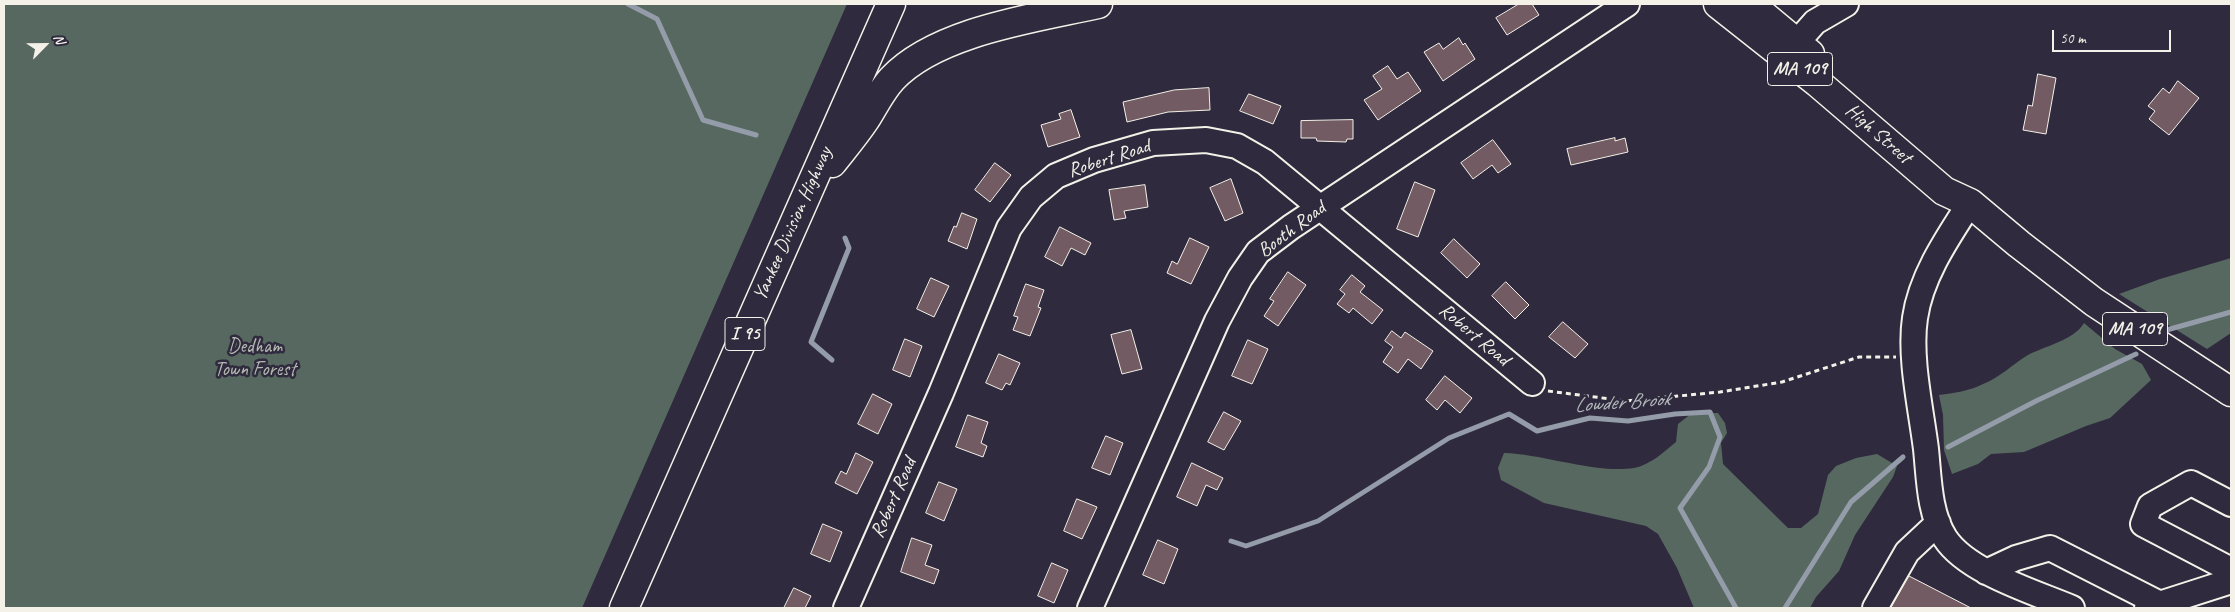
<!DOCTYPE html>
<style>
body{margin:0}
#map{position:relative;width:2235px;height:612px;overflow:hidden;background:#2f2a3d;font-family:Caveat,sans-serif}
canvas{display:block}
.frame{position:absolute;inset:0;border:5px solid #f4f1e8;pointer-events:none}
.north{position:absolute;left:20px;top:20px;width:50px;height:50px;-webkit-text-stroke:4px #2f2a3d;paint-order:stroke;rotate:67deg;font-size:14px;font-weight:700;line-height:20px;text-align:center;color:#f4f1e8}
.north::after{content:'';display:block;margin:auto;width:18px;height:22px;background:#f4f1e8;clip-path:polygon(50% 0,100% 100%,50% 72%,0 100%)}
.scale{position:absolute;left:2052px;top:30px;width:119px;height:22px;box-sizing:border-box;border:2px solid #f4f1e8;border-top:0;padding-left:6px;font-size:15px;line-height:18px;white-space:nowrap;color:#f4f1e8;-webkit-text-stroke:4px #2f2a3d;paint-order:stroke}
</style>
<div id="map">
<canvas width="2235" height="612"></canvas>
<div class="frame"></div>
<div class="north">N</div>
<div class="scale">50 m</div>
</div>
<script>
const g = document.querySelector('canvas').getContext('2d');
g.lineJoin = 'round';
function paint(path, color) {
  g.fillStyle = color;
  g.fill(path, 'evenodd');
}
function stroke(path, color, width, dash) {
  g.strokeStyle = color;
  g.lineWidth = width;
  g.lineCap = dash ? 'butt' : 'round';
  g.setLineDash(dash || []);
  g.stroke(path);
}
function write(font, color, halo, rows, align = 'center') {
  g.font = font + ' Caveat,sans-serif';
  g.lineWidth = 5;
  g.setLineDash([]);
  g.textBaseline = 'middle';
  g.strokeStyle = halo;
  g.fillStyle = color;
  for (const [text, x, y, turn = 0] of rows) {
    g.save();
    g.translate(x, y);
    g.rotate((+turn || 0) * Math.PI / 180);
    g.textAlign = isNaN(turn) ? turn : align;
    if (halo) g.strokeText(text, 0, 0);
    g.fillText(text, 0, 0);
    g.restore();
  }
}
const green = new Path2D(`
 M 4,4 L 847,4 L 582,608 L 4,608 Z
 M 2231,258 L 2231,333 L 2207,349 L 2119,294 L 2160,279 Z
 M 2084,323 L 2115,349 L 2142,364 L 2151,380 L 2110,418 L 2086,426 L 2024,452 L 1991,454 L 1978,464 L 1952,474 L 1944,450 L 1943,415 L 1939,395 C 1954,393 1969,391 1983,384 C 1999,378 2013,364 2028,355 C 2045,346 2074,340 2084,323 Z
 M 1692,413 L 1718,413 L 1725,423 L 1727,433 L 1721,443 L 1723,464 L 1788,528 L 1801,528 L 1818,514 L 1828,475 L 1836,466 L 1856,458 L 1877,454 L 1897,466 L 1893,477 L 1855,535 L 1839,571 L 1816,597 L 1810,608 L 1694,608 L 1677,568 L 1658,534 L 1646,526 L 1544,503 L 1501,480 L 1498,468 L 1504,453 C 1543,454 1596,474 1634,468 C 1650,465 1664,452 1676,442 L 1678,424 Z`);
const stream = new Path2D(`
 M 628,4 L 657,19 L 703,120 L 756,135
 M 2163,331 L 2231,312
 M 832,360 L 811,342 L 849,248 L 845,238
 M 1948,447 L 2036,401 L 2136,354
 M 1231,541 L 1246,546 L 1318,521 L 1449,438 L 1509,414 L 1537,431 L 1590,418 L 1628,421 L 1675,414 L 1710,412 L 1720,437 L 1709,467 L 1680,508 L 1736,608
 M 1785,608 L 1851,502 L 1903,457`);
const building = new Path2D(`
 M 1519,4 L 1532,4 L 1539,15 L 1507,35 L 1496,18 Z
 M 1459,38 L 1463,45 L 1465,43 L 1475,59 L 1443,81 L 1424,52 L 1439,43 L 1443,49 Z
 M 1388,66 L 1397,79 L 1408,72 L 1421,91 L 1378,120 L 1364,100 L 1382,89 L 1373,76 Z
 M 2038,74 L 2056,78 L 2046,134 L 2023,130 L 2028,105 L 2032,106 Z
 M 2178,81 L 2199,98 L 2169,135 L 2149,119 L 2155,111 L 2148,106 L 2163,88 L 2169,93 Z
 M 1209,88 L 1210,110 L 1168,112 L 1127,122 L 1123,102 L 1174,90 Z
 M 1249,94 L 1281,106 L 1273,124 L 1240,111 Z
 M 1071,110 L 1080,137 L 1048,147 L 1041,125 L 1061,119 L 1059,114 Z
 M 1353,120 L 1353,139 L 1347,139 L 1346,142 L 1317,141 L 1316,138 L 1301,138 L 1301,121 Z
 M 1615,138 L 1615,141 L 1625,138 L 1628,152 L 1571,165 L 1567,149 Z
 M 1493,140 L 1511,164 L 1498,173 L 1492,165 L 1473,179 L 1461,163 Z
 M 995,163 L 1011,175 L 990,202 L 975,190 Z
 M 1231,179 L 1243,213 L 1225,221 L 1210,188 Z
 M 1415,182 L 1435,190 L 1418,237 L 1397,229 Z
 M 1145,185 L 1148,207 L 1124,211 L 1126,218 L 1114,220 L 1109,190 Z
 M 962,213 L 977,219 L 967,249 L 948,241 L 954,226 L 956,227 Z
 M 1060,227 L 1091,243 L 1085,255 L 1071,248 L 1062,266 L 1045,257 Z
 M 1190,238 L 1209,247 L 1191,284 L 1167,273 L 1172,261 L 1177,264 Z
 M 1454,239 L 1480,264 L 1467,278 L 1441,253 Z
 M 1288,272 L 1306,285 L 1278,326 L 1264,316 L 1274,301 L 1270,299 Z
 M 1352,275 L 1365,286 L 1360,292 L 1383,310 L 1372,324 L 1353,308 L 1349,313 L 1337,304 L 1345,294 L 1340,290 Z
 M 931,278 L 949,286 L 934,317 L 917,309 Z
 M 1506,282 L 1529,305 L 1515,319 L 1492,296 Z
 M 1026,284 L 1044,290 L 1038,307 L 1041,308 L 1030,336 L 1013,330 L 1018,317 L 1014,316 Z
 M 1563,322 L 1588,344 L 1575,358 L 1549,337 Z
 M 1131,330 L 1142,369 L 1122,374 L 1111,335 Z
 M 1392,331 L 1401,338 L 1405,332 L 1433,351 L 1421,369 L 1408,359 L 1398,373 L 1383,362 L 1393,347 L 1385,341 Z
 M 905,339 L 922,346 L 910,377 L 893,370 Z
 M 1248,340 L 1268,349 L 1252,384 L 1232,376 Z
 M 999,354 L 1020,363 L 1010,385 L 1006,383 L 1002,390 L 986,383 Z
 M 1445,376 L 1472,398 L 1460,413 L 1445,400 L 1437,410 L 1426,400 Z
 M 873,394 L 892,404 L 878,434 L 858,424 Z
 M 1224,412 L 1241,421 L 1224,450 L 1208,442 Z
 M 968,415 L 988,422 L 981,443 L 987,446 L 983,457 L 956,447 Z
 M 1106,436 L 1123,443 L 1110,475 L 1092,468 Z
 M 856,453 L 873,462 L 857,494 L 835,483 L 841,471 L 846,474 Z
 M 1192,463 L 1223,478 L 1217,490 L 1206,485 L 1197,506 L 1177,497 Z
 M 939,482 L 957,489 L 944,521 L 926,513 Z
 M 1077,499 L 1097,507 L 1082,539 L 1064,531 Z
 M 823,524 L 842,532 L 830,562 L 811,554 Z
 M 912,538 L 932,545 L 925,565 L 939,570 L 934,584 L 901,572 Z
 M 1158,540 L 1178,549 L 1164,584 L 1143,575 Z
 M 1052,563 L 1068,570 L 1054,603 L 1038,596 Z
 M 1909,576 L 1971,608 L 1891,608 Z
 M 794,588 L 811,596 L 805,608 L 784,608 Z`);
const path = new Path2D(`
 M 1548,391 L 1626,401 L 1720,392 L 1782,382 L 1859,357 L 1896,357`);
const minor = new Path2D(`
 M 1785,56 L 1815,22 L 1846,4
 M 1970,203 C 1948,237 1921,276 1915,318 C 1909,357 1921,409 1926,449 C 1929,478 1929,513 1945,538 C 1967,572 2034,592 2072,608
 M 2231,504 L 2191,483 L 2150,506 L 2143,524 L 2231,570
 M 1986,572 L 2016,558 L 2050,548 L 2160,604
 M 846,608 L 941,393 L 1009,228 L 1031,197 L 1056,176 L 1094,160 L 1153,143 L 1206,140 L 1237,146 L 1265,162 L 1532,383
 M 1090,608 L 1217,321 L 1240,278 L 1258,252 L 1291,227 L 1627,4
 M 1875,608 L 1907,552 L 1938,523
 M 2147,608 L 2231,581`);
const major = new Path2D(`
 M 1718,4 L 1818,83 L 1944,191 L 1970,203 L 2019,244 L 2094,302 L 2231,392
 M 1750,4 L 1810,54`);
const highway = new Path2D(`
 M 832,163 C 843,149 855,135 865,120 C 874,106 881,91 892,79 C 937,31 1036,18 1098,4
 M 624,608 L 891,4`);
const shields = [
 [1800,69,65],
 [2135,329,65],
 [745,334,40]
];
const shieldNames = [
 ["MA 109",1800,69],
 ["MA 109",2135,329],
 ["I 95",745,334]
];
const streetNames = [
 ["High Street",1878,134,41],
 ["Robert Road",1109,159,-18],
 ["Yankee Division Highway",793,224,-66],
 ["Booth Road",1292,230,-37],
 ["Robert Road",1474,335,40],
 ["Robert Road",894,498,-66]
];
const parkNames = [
 ["Dedham",255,347],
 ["Town Forest",255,370]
];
const waterNames = [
 ["Lowder Brook",1622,403,-4]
];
paint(green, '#576860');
stroke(stream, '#939ca8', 5);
paint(building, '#735b63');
stroke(building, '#f4f1e8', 1);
stroke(minor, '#f4f1e8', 28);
stroke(major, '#f4f1e8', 31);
stroke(highway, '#f4f1e8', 31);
stroke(path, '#f4f1e8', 3, [5, 4]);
stroke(minor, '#2f2a3d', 24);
stroke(major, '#2f2a3d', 28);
stroke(highway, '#2f2a3d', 28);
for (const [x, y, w] of shields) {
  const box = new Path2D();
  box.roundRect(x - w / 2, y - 16.5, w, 33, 4);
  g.fillStyle = '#2f2a3d';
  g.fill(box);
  stroke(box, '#f4f1e8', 1);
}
write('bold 19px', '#f4f1e8', null, shieldNames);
write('20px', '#f4f1e8', '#2f2a3d', streetNames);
write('20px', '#b5bab2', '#2f2a3d', parkNames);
write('italic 21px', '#b3b9bd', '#2f2a3d', waterNames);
</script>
